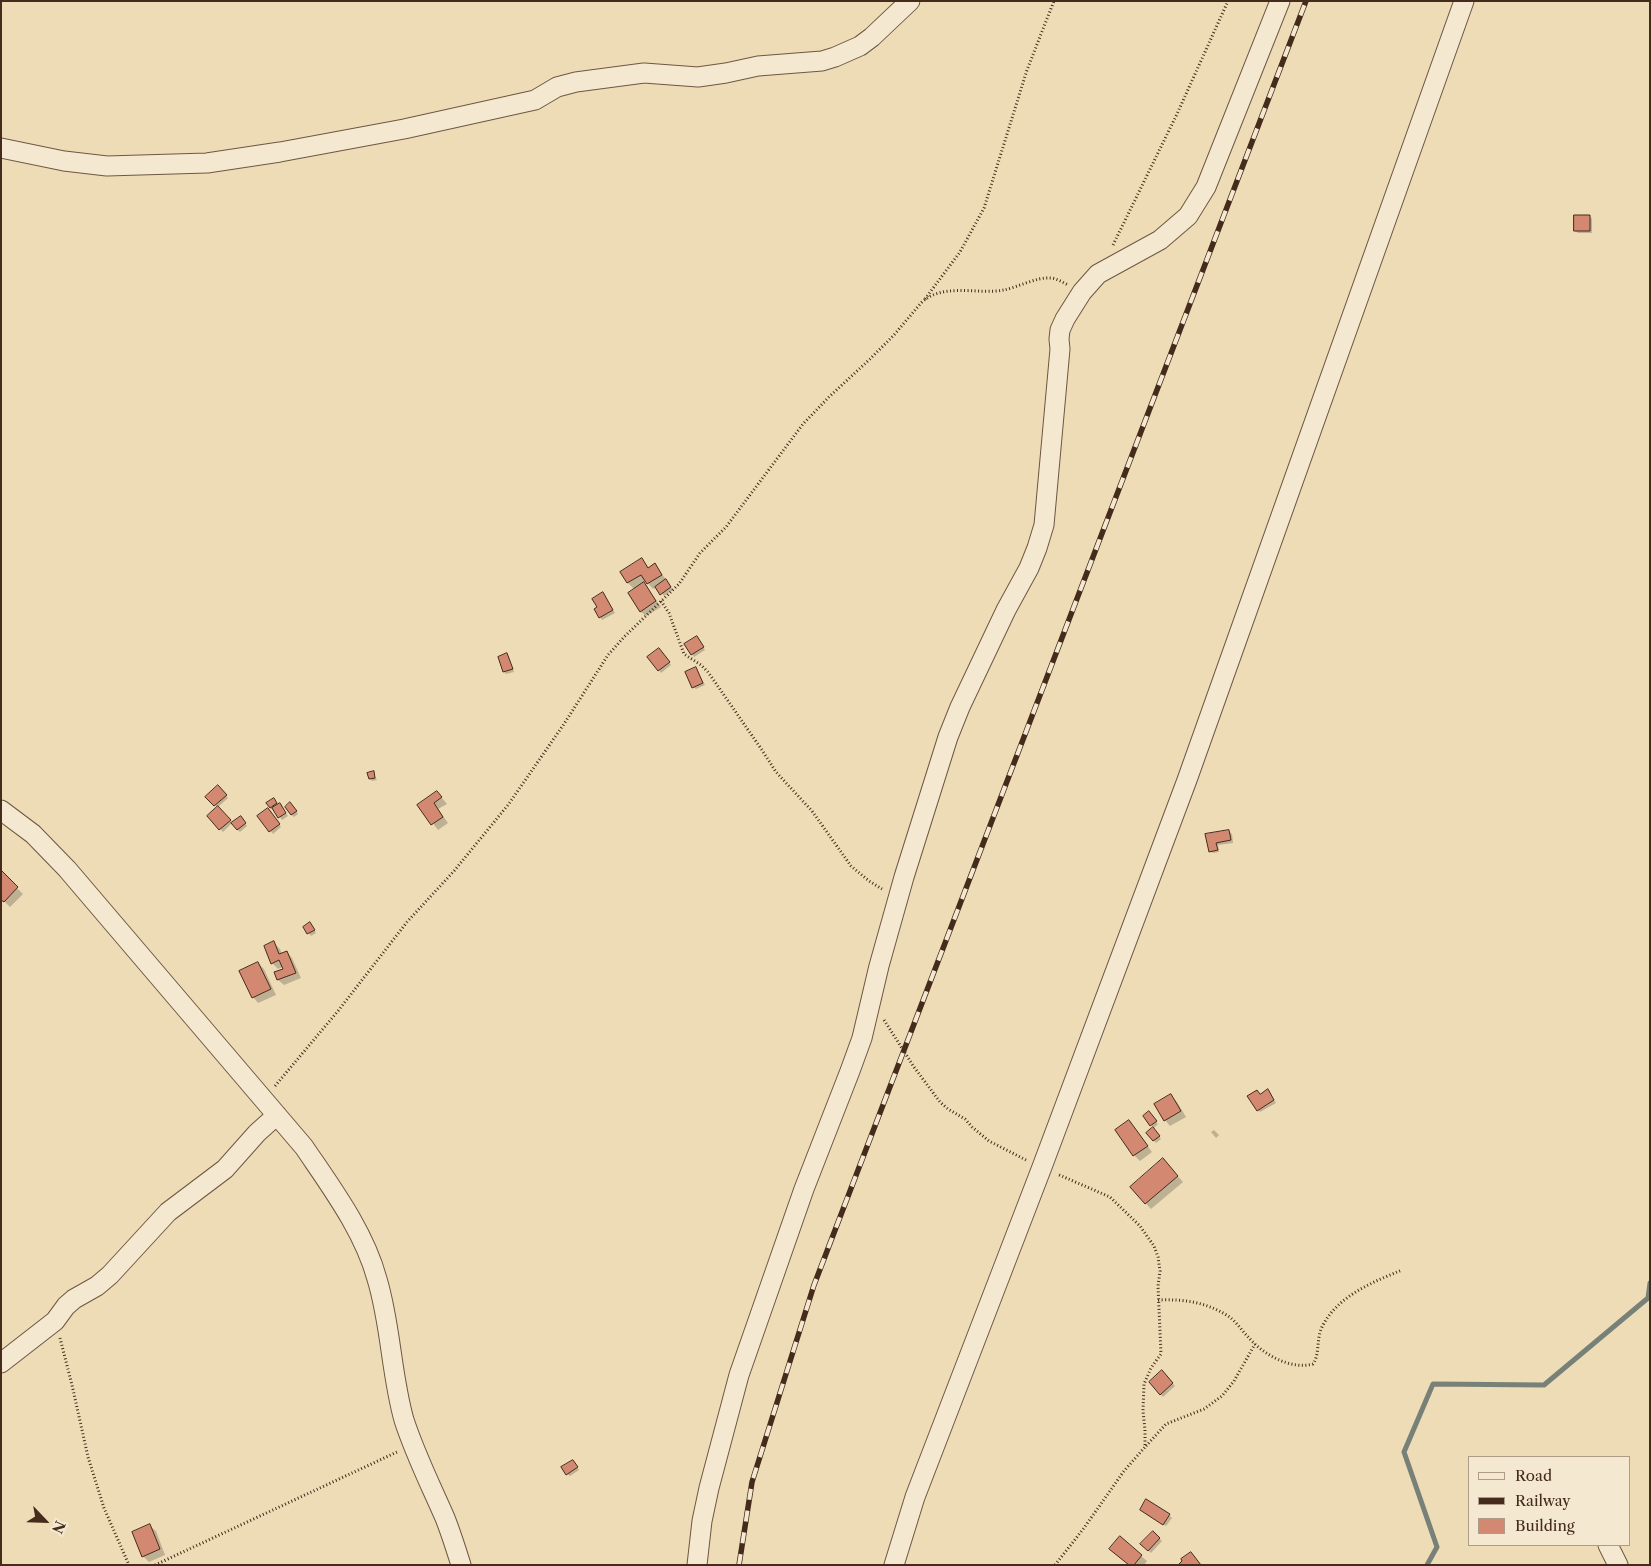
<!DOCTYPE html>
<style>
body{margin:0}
#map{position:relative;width:1651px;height:1566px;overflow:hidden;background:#eedcb7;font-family:"Libre Caslon Text",serif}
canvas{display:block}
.frame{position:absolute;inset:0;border:2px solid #442b1b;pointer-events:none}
.legend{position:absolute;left:1468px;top:1456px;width:162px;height:90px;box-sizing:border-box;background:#f4e8d0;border:1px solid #ae9c88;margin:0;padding:6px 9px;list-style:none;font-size:15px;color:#442b1b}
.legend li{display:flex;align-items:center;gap:10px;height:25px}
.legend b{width:25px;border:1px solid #ae9c88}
.north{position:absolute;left:20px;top:1496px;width:50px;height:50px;-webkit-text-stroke:4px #f4e8d0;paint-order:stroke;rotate:114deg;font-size:14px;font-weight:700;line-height:20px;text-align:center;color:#442b1b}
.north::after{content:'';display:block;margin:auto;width:18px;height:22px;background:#442b1b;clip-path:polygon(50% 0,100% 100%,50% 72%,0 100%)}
</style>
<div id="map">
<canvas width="1651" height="1566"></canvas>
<div class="frame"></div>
<ul class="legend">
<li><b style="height:6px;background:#f4e8d0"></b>Road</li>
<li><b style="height:6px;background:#442b1b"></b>Railway</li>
<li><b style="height:14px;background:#d38872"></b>Building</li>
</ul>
<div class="north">N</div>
</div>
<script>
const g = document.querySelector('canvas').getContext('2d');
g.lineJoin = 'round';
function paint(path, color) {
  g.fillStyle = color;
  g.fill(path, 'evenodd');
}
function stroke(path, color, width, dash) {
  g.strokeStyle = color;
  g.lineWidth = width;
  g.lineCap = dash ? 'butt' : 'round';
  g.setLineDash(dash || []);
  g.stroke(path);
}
const shadow = new Path2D(`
 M 1590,216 L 1592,219 L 1592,233 L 1578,233 L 1575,231 Z
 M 642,560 L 649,568 L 655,565 L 660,571 L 673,590 L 664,596 L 657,587 L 653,589 L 646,581 L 643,583 L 649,590 L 661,607 L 646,616 L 640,611 L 635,590 L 628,583 L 622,572 Z
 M 603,594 L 615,613 L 602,620 L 596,610 Z
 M 699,640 L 705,650 L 694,657 L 692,654 Z
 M 662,652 L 671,665 L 661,673 L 659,670 Z
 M 507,655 L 509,657 L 514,672 L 506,674 L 504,672 L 499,657 Z
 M 696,669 L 705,685 L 696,689 L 693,687 Z
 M 373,773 L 377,780 L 372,781 L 370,778 Z
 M 218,787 L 228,798 L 218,807 L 232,823 L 223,832 L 209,816 L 218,808 L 207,797 Z
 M 437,792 L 447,804 L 438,809 L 448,823 L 438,830 L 419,805 Z
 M 276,802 L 282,807 L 288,816 L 282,820 L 274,809 L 273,810 L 270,808 Z
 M 293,806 L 298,814 L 294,817 L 291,814 Z
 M 270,812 L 281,827 L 273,834 L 259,816 Z
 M 243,820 L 247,826 L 240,832 L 237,829 Z
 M 1229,831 L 1232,834 L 1233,843 L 1218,845 L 1219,852 L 1213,853 L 1210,851 L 1207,835 Z
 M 1,872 L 23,894 L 10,907 L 1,898 Z
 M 312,926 L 316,933 L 311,936 L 305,927 Z
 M 274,943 L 280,949 L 282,954 L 287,952 L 292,958 L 301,978 L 284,985 L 278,980 L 276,973 L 284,969 L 283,967 L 278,969 L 272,963 Z
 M 258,963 L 264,969 L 276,995 L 258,1003 L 253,997 Z
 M 1270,1093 L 1276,1103 L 1260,1112 L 1258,1110 L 1260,1096 Z
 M 1171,1096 L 1177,1102 L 1186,1117 L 1170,1126 L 1165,1120 Z
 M 1151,1115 L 1158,1124 L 1154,1128 L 1144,1116 Z
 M 1129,1121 L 1152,1152 L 1140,1161 L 1134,1155 Z
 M 1214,1130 L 1219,1135 L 1216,1138 L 1211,1132 Z
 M 1155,1131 L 1161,1139 L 1156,1143 L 1148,1133 Z
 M 1168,1165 L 1183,1182 L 1151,1209 L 1131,1187 Z
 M 1162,1372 L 1175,1386 L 1163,1397 L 1150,1382 Z
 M 575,1464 L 579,1470 L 570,1476 L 567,1474 Z
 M 1144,1512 L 1169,1515 L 1172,1518 L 1166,1526 Z
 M 150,1526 L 156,1531 L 165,1555 L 149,1562 L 143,1556 Z
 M 1153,1533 L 1162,1541 L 1151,1553 L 1142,1544 Z
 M 1120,1538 L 1147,1561 L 1144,1565 L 1129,1565 Z`);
const stream = new Path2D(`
 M 1427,1565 L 1437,1547 L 1404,1452 L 1433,1384 L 1544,1385 L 1648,1298 L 1650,1283`);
const building = new Path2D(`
 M 1574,215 L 1590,215 L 1590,231 L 1574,231 Z
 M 642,558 L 648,568 L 655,563 L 662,575 L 647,584 L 641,575 L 627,583 L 620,572 Z
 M 666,579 L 671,587 L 660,595 L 655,587 Z
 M 644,582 L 656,601 L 640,612 L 628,593 Z
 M 603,592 L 613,610 L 599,618 L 594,609 L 597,607 L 592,599 Z
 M 697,636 L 704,647 L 691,655 L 684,644 Z
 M 659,648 L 670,662 L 658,671 L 647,657 Z
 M 507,653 L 513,669 L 503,672 L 498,657 Z
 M 696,667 L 703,683 L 692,688 L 685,672 Z
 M 374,771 L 375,778 L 369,779 L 367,773 Z
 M 218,785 L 227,795 L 214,806 L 205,797 Z
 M 437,791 L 442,797 L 434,803 L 443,817 L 431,825 L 417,805 Z
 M 274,798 L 277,803 L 270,808 L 266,803 Z
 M 290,802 L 297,811 L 291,815 L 285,807 Z
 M 280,803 L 286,813 L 278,818 L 272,808 Z
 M 218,806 L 231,820 L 219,830 L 207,816 Z
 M 268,808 L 280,824 L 269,832 L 257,816 Z
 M 241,816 L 246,823 L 237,830 L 231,823 Z
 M 1229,830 L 1231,840 L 1216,843 L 1218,850 L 1209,852 L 1205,834 Z
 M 1,870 L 18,887 L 4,902 L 1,900 Z
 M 310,922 L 315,930 L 307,934 L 303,927 Z
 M 274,941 L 279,954 L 287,951 L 296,973 L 277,980 L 274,972 L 283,969 L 279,960 L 271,964 L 264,946 Z
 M 258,962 L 271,989 L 252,998 L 239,971 Z
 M 1268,1089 L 1274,1100 L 1257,1111 L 1247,1096 L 1257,1090 L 1260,1094 Z
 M 1171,1094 L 1181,1111 L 1164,1121 L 1154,1104 Z
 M 1149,1111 L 1157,1121 L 1150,1126 L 1143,1116 Z
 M 1129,1120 L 1148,1146 L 1133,1156 L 1115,1130 Z
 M 1153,1127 L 1160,1136 L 1153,1141 L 1146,1133 Z
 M 1163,1158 L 1178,1176 L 1145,1204 L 1130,1187 Z
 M 1162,1370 L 1173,1383 L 1160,1395 L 1149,1382 Z
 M 573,1460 L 578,1467 L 566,1475 L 561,1467 Z
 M 1146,1499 L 1170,1514 L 1163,1525 L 1140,1510 Z
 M 150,1524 L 160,1549 L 142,1557 L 132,1532 Z
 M 1153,1531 L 1160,1538 L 1148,1551 L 1140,1544 Z
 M 1120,1536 L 1142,1555 L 1134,1565 L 1129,1565 L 1109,1549 Z
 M 1191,1552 L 1201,1565 L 1178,1565 L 1182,1561 L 1181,1559 Z`);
const path = new Path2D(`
 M 1113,245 L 1177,114 L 1228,1
 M 925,299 L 960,252 L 984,208 L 1027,70 L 1054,1
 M 661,601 L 669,613 L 684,654 L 701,665 L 708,672 L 762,750 L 776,772 L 812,811 L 851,866 L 869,881 L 882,889
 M 884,1020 L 914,1067 L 940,1102 L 948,1109 L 965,1119 L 972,1127 L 989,1141 L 1026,1160
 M 275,1086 L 338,1011 L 407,922 L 454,871 L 508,805 L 564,724 L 608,655 L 624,637 L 679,584 L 700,553 L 726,527 L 803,424 L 829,397 L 870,359 L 894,335 L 921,303 C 942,282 979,295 1004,290 C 1018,287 1037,277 1050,278 C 1056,278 1062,282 1068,285
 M 1158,1300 C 1184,1299 1206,1302 1228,1316 C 1236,1321 1242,1331 1249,1338 C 1264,1355 1291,1370 1313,1364 C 1320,1354 1316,1340 1322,1327 C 1337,1296 1373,1282 1402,1270
 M 60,1338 L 72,1385 L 88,1457 L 104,1508 L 129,1565
 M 1146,1446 L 1166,1424 L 1204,1409 L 1222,1396 L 1234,1381 L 1255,1344
 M 155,1565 L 397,1452
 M 1055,1565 L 1084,1528 L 1124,1471 L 1145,1447 L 1145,1430 L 1143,1411 L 1144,1384 L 1151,1368 L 1161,1354 L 1158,1286 L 1160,1271 L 1158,1257 L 1154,1246 L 1140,1226 L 1110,1197 L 1057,1174`);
const minor = new Path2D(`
 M 1,148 L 64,161 L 107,166 L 207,163 L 280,152 L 404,129 L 535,100 L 557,87 L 576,82 L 644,73 L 698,77 L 726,73 L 758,66 L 822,61 L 835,57 L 860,46 L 872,37 L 910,1
 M 1,810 L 33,834 L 67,869 L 304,1147 C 331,1187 364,1231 377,1279 C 391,1325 391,1374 404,1420 C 415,1454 431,1486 445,1518 C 451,1533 456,1549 461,1565
 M 1,1363 L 55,1321 L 66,1306 L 74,1299 L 97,1286 L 110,1275 L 168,1212 L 225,1169 L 257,1133 L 277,1115
 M 1608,1545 L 1618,1565
 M 697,1565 L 702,1521 L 709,1488 L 739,1375 L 804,1189 L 850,1071 L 862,1038 L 879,966 L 904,877 L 948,737 L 960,707 L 1006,610 L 1029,568 L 1037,548 L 1044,525 L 1060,349 L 1059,339 L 1060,330 L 1065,319 L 1082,292 L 1098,274 L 1160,240 L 1188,216 L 1206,187 L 1280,1
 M 894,1565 L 915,1497 L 1042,1167 L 1187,780 L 1464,1`);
const rail = new Path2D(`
 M 739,1565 L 752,1482 L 814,1285 L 1306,1`);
paint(shadow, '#0003');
stroke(stream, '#788177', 5);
paint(building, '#d38872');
stroke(building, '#442b1b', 1);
stroke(minor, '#6e5742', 21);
stroke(path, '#442b1b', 3, [1, 2.5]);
stroke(minor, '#f4e8d0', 19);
stroke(rail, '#442b1b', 5.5);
stroke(rail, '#f4e8d0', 4, [11]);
</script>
